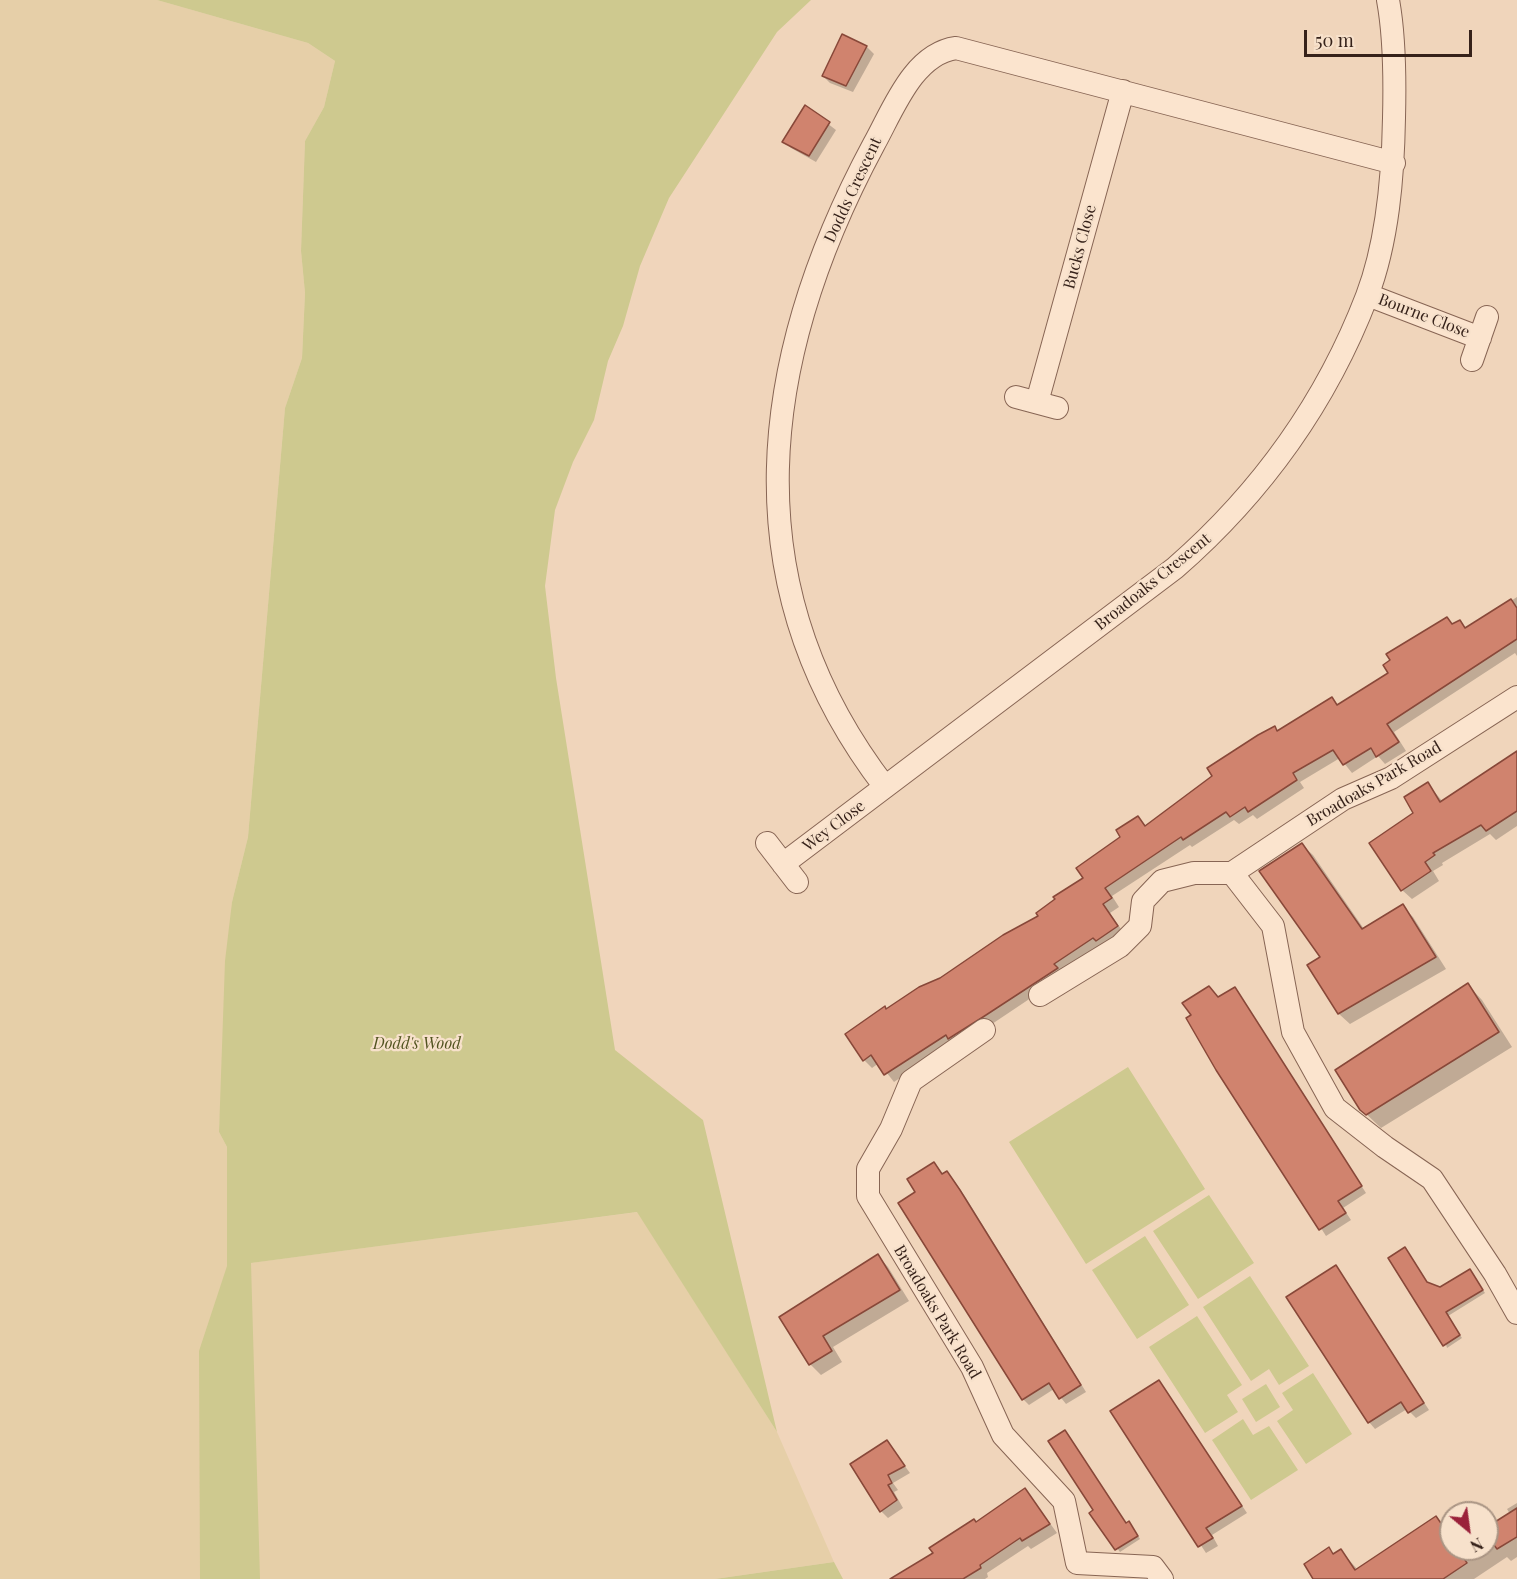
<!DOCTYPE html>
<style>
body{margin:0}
#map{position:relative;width:1517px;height:1579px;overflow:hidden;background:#f0d5bb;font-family:"Playfair Display",serif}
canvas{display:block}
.north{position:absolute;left:1439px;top:1501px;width:60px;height:60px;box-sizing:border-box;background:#f7e1cb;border:2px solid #aa9584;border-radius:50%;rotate:151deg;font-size:16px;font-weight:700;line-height:24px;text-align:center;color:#36221a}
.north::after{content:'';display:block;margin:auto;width:21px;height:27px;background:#9a213a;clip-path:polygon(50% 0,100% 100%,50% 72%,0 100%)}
.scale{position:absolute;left:1304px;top:30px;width:168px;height:27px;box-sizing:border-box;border:3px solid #36221a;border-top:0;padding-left:8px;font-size:18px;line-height:21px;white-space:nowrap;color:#36221a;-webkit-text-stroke:4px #f7e1cb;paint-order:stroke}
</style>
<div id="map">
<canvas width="1517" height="1579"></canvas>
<div class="north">N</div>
<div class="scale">50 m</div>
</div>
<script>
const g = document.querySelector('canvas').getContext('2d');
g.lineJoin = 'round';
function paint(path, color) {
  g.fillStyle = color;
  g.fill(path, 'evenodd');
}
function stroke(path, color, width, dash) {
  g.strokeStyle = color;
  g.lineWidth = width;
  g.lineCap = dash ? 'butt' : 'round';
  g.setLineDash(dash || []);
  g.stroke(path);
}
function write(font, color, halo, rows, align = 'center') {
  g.font = font + ' "Playfair Display",serif';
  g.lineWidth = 4.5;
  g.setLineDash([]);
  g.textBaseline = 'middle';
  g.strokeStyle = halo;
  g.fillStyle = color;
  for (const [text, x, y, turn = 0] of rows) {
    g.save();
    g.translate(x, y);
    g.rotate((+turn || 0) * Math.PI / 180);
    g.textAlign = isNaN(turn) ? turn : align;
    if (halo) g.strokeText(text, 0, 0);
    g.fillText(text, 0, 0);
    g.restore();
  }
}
const farmland = new Path2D(`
 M 0,0 L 157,0 L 308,43 L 335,61 L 324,107 L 305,141 L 301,251 L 305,293 L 302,358 L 285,408 L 248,837 L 232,902 L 219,1132 L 227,1147 L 227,1266 L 638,1212 L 777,1432 L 834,1562 L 715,1579 L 0,1579 Z`);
const green = new Path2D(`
 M 157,0 L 811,0 L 777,32 L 669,198 L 640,266 L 623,326 L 608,361 L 594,420 L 573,462 L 555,510 L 545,586 L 556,678 L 615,1050 L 703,1120 L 777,1432 L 637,1212 L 251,1263 L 260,1579 L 200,1579 L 199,1351 L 227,1266 L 227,1147 L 219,1132 L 225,961 L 232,902 L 248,837 L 285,408 L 302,358 L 305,293 L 301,251 L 305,141 L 324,107 L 335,61 L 308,43 Z
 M 1128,1067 L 1205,1189 L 1086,1264 L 1009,1142 Z
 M 1209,1195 L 1254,1263 L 1198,1299 L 1153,1231 Z
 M 1145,1236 L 1189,1305 L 1137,1339 L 1092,1270 Z
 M 1250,1276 L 1309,1366 L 1279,1385 L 1269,1369 L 1251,1381 L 1203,1307 Z
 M 1197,1316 L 1242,1385 L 1227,1395 L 1238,1412 L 1205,1433 L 1149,1347 Z
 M 1313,1373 L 1352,1434 L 1306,1464 L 1277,1421 L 1293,1410 L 1282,1393 Z
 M 1266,1384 L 1280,1407 L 1256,1422 L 1242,1399 Z
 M 1243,1419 L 1253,1435 L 1269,1426 L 1298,1470 L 1251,1500 L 1212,1440 Z
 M 834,1562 L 843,1579 L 715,1579 Z`);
const shadow = new Path2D(`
 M 843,36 L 867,47 L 874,54 L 853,92 L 830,83 L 823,76 Z
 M 806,107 L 836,130 L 816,162 L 791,148 L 784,141 Z
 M 1517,597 L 1517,656 L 1515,653 L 1394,732 L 1406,751 L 1385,764 L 1378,756 L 1352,773 L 1340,758 L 1300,782 L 1304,788 L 1257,819 L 1253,815 L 1239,824 L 1234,820 L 1192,847 L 1190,845 L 1112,896 L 1119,907 L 1110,913 L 1125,935 L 992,1024 L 954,1042 L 894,1082 L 879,1063 L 872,1068 L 864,1060 L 887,1010 L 1040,917 L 1085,878 L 1138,818 L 1147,827 L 1274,728 L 1279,732 L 1332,699 L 1339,706 L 1390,674 L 1453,625 L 1460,622 L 1467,629 Z
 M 1517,753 L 1517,826 L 1496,840 L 1490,834 L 1442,863 L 1443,865 L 1433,871 L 1439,881 L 1412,899 L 1402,890 L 1415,814 L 1428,784 L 1443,802 Z
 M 1302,845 L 1313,855 L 1364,929 L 1402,906 L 1413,917 L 1446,969 L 1350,1024 L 1339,1014 L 1309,966 L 1322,957 Z
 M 1468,985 L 1482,1000 L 1512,1047 L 1381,1128 L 1361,1109 Z
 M 1235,989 L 1366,1193 L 1343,1208 L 1351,1220 L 1326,1236 L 1188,1018 Z
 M 934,1164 L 944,1175 L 953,1179 L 966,1198 L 1086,1392 L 1066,1404 L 1054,1389 L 1029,1405 L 1023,1399 L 917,1192 Z
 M 878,1256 L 888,1267 L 909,1301 L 833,1347 L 842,1362 L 821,1375 L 810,1364 L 781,1317 Z
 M 1336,1267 L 1429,1410 L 1416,1418 L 1407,1409 L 1375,1429 L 1369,1422 Z
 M 1472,1274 L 1485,1293 L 1448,1316 L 1462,1338 L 1447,1348 L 1428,1284 L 1441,1289 Z
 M 1159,1382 L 1247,1513 L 1212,1535 L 1218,1546 L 1206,1553 L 1112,1411 Z
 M 887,1442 L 910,1473 L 893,1483 L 898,1490 L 894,1492 L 903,1508 L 888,1518 L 881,1511 Z
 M 1025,1489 L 1057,1533 L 1031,1549 L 1028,1546 L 987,1573 L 988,1577 L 985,1579 L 893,1579 L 935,1554 Z
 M 1517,1503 L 1517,1557 L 1511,1561 L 1507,1557 L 1474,1579 L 1315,1579 L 1329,1549 L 1334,1555 L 1341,1551 L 1358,1570 L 1436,1518 L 1451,1534 L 1451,1549 L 1487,1549 L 1487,1529 L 1510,1514 L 1507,1509 Z
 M 1091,1513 L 1132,1526 L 1140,1539 L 1120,1552 Z`);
const building = new Path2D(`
 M 842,34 L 867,46 L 846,86 L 822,76 Z
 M 805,105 L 830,122 L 809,156 L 782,142 Z
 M 1511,599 L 1517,608 L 1517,639 L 1387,724 L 1399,742 L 1376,757 L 1371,748 L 1343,765 L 1333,750 L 1293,773 L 1297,780 L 1248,812 L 1245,807 L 1230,817 L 1226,812 L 1183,840 L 1181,837 L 1105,888 L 1112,898 L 1103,904 L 1118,926 L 1096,941 L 1093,938 L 1054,964 L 1058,968 L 983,1017 L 948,1039 L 946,1035 L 884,1075 L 871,1055 L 863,1061 L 845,1034 L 885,1006 L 886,1009 L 919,987 L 940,978 L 1003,935 L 1038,916 L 1036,913 L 1055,899 L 1053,897 L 1083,878 L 1076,868 L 1120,837 L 1116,830 L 1138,816 L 1145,826 L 1212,776 L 1207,768 L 1258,735 L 1275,726 L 1277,731 L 1332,697 L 1337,705 L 1388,673 L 1383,665 L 1390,660 L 1386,654 L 1447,617 L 1452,624 L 1460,620 L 1465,628 Z
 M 1517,751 L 1517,811 L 1486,831 L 1481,825 L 1433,853 L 1435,855 L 1425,862 L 1431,871 L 1401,891 L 1369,843 L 1413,813 L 1404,797 L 1428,782 L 1440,802 Z
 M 1302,843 L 1362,929 L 1403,904 L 1436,957 L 1338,1014 L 1307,965 L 1320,957 L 1259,871 Z
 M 1468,983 L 1499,1032 L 1366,1115 L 1360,1110 L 1335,1070 Z
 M 1209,986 L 1218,997 L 1235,987 L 1362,1186 L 1338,1201 L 1346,1213 L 1319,1230 L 1216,1070 L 1186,1018 L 1191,1015 L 1182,1003 Z
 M 934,1162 L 942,1174 L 947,1171 L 960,1190 L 1081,1385 L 1059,1399 L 1049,1383 L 1022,1400 L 898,1203 L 915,1192 L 907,1179 Z
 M 1405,1247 L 1427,1282 L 1440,1287 L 1470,1269 L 1483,1290 L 1446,1312 L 1460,1335 L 1443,1346 L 1388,1258 Z
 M 878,1254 L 900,1290 L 823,1336 L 832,1351 L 809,1365 L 779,1317 Z
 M 1336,1265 L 1424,1403 L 1408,1413 L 1401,1402 L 1368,1423 L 1286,1297 Z
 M 1159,1380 L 1242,1506 L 1206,1528 L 1213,1538 L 1198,1547 L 1110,1411 Z
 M 1065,1430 L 1126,1523 L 1129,1521 L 1138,1536 L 1115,1550 L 1089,1513 L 1093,1510 L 1048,1441 Z
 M 887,1440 L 905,1466 L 888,1475 L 892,1483 L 888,1485 L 897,1500 L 880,1512 L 850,1464 Z
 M 1025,1488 L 1050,1524 L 1022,1541 L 1020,1538 L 980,1565 L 981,1568 L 963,1579 L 890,1579 L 933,1553 L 929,1548 L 974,1519 L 976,1522 Z
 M 1517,1508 L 1517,1537 L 1497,1549 L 1494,1545 L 1487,1550 L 1487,1527 Z
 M 1436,1516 L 1451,1538 L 1451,1549 L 1458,1549 L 1467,1563 L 1443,1579 L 1313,1579 L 1304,1564 L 1329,1547 L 1333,1554 L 1341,1549 L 1355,1570 Z`);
const minor = new Path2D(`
 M 1368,295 L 1480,338
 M 1472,360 L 1487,317
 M 1016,397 L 1057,408
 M 1037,402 L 1123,91
 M 1517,697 L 1391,778 L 1343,799 L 1232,873 L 1273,926 L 1293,1032 L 1335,1108 L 1385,1147 L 1432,1179 L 1495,1274 L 1517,1313
 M 885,787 C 729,584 759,358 874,144 C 893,110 913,54 956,48 L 1394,163
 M 767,843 L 797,882
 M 783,864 L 1175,568 C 1261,493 1326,403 1367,296 C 1388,241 1393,176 1394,118 C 1395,79 1395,38 1388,0
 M 1040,995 L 1120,946 L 1140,926 L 1143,901 L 1162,881 L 1194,873 L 1232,873
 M 984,1030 L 911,1081 L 891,1129 L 868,1169 L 868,1196 L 972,1367 L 1003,1435 L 1064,1501 L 1077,1563 L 1153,1567 L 1162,1579`);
const streetNames = [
 ["Dodds Crescent",853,190,-65],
 ["Bucks Close",1080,247,-75],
 ["Bourne Close",1424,316,21],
 ["Broadoaks Crescent",1153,582,-39],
 ["Broadoaks Park Road",1374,784,-30],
 ["Wey Close",834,826,-37],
 ["Broadoaks Park Road",937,1312,59]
];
const parkNames = [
 ["Dodd's Wood",417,1044]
];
paint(farmland, '#e6cfa8');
paint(green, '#cec98f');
paint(shadow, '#0003');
paint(building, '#d0836e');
stroke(building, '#884839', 1.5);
stroke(minor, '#876554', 24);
stroke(minor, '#fbe4ce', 22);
write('16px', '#36221a', '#f7e1cb', streetNames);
write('italic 16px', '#51531f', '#f7e1cb', parkNames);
</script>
